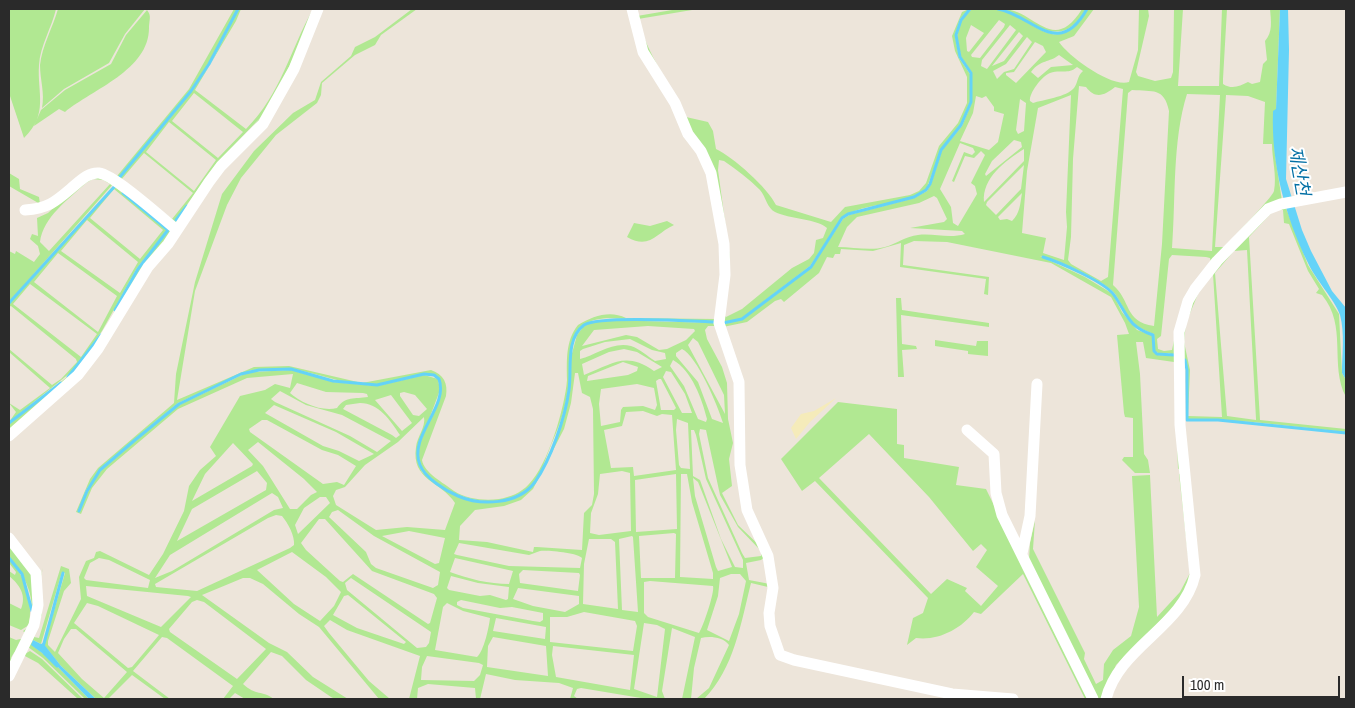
<!DOCTYPE html>
<meta charset="utf-8">
<style>
body{margin:0}
#map{position:relative;width:1355px;height:708px;overflow:hidden;background:#ede5da;font-family:"Archivo Narrow",sans-serif}
canvas{display:block}
.frame{position:absolute;inset:0;border:10px solid #2a2a2a;pointer-events:none}
.scale{position:absolute;left:1182px;top:676px;width:158px;height:22px;box-sizing:border-box;border:2px solid #2a2a2a;border-top:0;padding-left:6px;font-size:15px;line-height:18px;white-space:nowrap;color:#2a2a2a;-webkit-text-stroke:4px #fff;paint-order:stroke}
</style>
<div id="map">
<canvas width="1355" height="708"></canvas>
<div class="frame"></div>
<div class="scale">100 m</div>
</div>
<script>
const g = document.querySelector('canvas').getContext('2d');
g.lineJoin = 'round';
function paint(path, color) {
  g.fillStyle = color;
  g.fill(path, 'evenodd');
}
function stroke(path, color, width, dash) {
  g.strokeStyle = color;
  g.lineWidth = width;
  g.lineCap = dash ? 'butt' : 'round';
  g.setLineDash(dash || []);
  g.stroke(path);
}
function write(font, color, halo, rows, align = 'center') {
  g.font = font + ' "Archivo Narrow","Noto Sans KR",sans-serif';
  g.lineWidth = 4;
  g.setLineDash([]);
  g.textBaseline = 'middle';
  g.strokeStyle = halo;
  g.fillStyle = color;
  for (const [text, x, y, turn = 0] of rows) {
    g.save();
    g.translate(x, y);
    g.rotate((+turn || 0) * Math.PI / 180);
    g.textAlign = isNaN(turn) ? turn : align;
    if (halo) g.strokeText(text, 0, 0);
    g.fillText(text, 0, 0);
    g.restore();
  }
}
const green = new Path2D(`
 M 9,9 L 56,9 C 52,27 40,46 39,65 C 37,93 49,114 24,138 L 9,93 Z
 M 58,9 L 145,9 L 125,34 L 109,63 L 64,89 L 42,108 C 45,93 40,80 40,65 C 42,46 53,27 58,9 Z
 M 234,9 L 238,9 L 237,11 L 208,64 L 190,91 L 119,178 L 191,92 L 210,65 L 239,9 L 241,9 L 236,21 L 195,90 L 246,129 C 281,94 290,50 313,9 L 312,20 L 263,120 L 177,222 L 172,222 L 117,179 L 81,174 C 95,165 104,168 117,176 L 189,89 ZM 194,93 L 243,132 L 218,158 L 172,121 ZM 261,117 L 177,220 L 176,220 L 216,164 ZM 169,122 L 216,160 L 194,191 L 146,152 ZM 144,153 L 193,193 L 172,219 L 121,180 Z
 M 412,9 L 417,9 L 381,35 L 375,45 L 355,55 L 322,83 L 321,95 L 317,103 L 276,135 L 241,178 L 227,205 L 195,291 L 177,400 L 254,367 L 289,366 L 362,383 L 431,370 C 444,375 448,383 446,396 L 422,460 C 424,473 444,483 454,491 C 467,499 484,501 499,499 C 510,497 521,493 529,484 C 548,465 565,407 567,380 C 567,362 565,341 578,325 C 593,316 610,310 626,318 L 716,319 L 719,310 L 719,328 L 725,344 L 716,326 L 708,326 L 705,330 L 707,339 L 722,367 L 727,383 L 728,419 L 733,443 L 729,459 L 732,486 L 722,493 L 738,525 L 764,550 L 766,556 L 761,560 L 746,563 L 749,580 L 770,584 L 771,591 L 768,587 L 751,583 C 741,623 734,669 704,699 L 696,699 L 709,688 L 729,645 C 723,637 710,636 701,638 L 694,668 L 691,699 L 682,699 L 695,637 L 672,628 L 662,691 L 665,699 L 647,699 L 581,688 L 577,689 L 574,696 L 578,699 L 570,699 L 573,688 L 559,683 L 515,680 L 486,674 L 480,699 L 476,699 L 475,688 L 428,684 L 418,688 L 417,699 L 409,699 L 420,656 L 347,630 L 330,620 L 324,626 L 329,633 L 369,681 L 390,699 L 379,699 L 319,627 L 299,614 L 263,584 L 250,578 L 243,578 L 202,595 L 269,643 L 287,652 L 313,677 L 348,699 L 335,699 L 331,697 L 306,680 L 282,656 L 271,652 L 243,684 C 256,696 262,690 274,699 L 245,699 L 235,693 L 229,699 L 223,699 L 233,686 L 167,638 L 162,637 L 133,671 L 170,699 L 165,699 L 132,675 L 108,699 L 96,699 L 61,666 L 44,645 L 65,573 L 62,572 L 41,644 L 33,640 L 32,645 L 49,658 L 89,699 L 85,699 L 43,658 L 28,647 L 38,620 L 41,603 L 39,581 L 43,568 L 41,576 L 42,614 L 34,637 L 39,638 L 61,566 L 69,569 L 71,583 L 64,591 L 48,641 L 48,645 L 55,652 L 81,599 L 79,577 L 86,561 L 94,558 L 96,552 L 100,551 L 149,575 L 163,554 L 184,511 L 189,486 L 200,470 L 216,456 L 210,447 L 240,396 L 265,390 L 275,384 L 290,388 L 293,374 L 247,378 L 178,409 L 107,469 L 92,488 L 81,514 L 76,512 L 90,479 L 98,468 L 174,403 L 176,374 L 195,282 L 222,194 L 254,151 L 293,113 L 315,100 L 321,82 L 351,56 L 355,47 L 375,37 ZM 608,318 L 717,323 L 608,320 L 589,323 L 583,327 L 577,335 L 571,357 L 570,391 L 558,435 L 535,483 L 511,500 L 488,502 L 469,501 L 450,493 L 422,472 L 419,465 L 418,449 L 440,390 L 438,379 L 424,375 L 377,386 L 333,382 L 291,370 L 252,372 L 242,375 L 179,405 L 160,420 L 100,471 L 87,491 L 79,512 L 86,490 L 105,464 L 178,403 L 241,374 L 252,370 L 291,368 L 345,382 L 377,385 L 424,373 L 435,375 L 439,378 C 449,407 409,436 421,465 C 425,477 448,491 459,495 C 483,505 515,504 533,483 C 542,473 546,457 551,445 C 559,427 565,410 568,391 C 571,372 567,352 575,334 C 581,322 595,319 608,318 ZM 648,326 L 694,329 L 695,331 L 686,340 L 667,349 L 659,350 L 637,337 L 626,335 L 582,346 L 594,330 ZM 693,338 L 698,342 L 724,395 L 725,414 L 688,345 ZM 630,339 L 652,350 L 665,353 L 666,359 L 655,361 C 647,356 640,349 631,346 C 613,341 596,355 580,359 L 580,351 L 583,349 L 605,342 ZM 624,349 L 637,352 L 662,367 L 654,371 C 625,351 613,364 584,375 L 582,364 L 609,352 ZM 682,349 C 697,356 718,406 723,423 L 712,419 L 698,382 L 676,356 L 676,353 ZM 673,360 C 692,371 702,399 707,419 L 706,422 L 698,419 L 684,386 L 670,366 ZM 623,362 L 638,367 L 637,371 L 628,375 L 587,381 L 588,376 ZM 666,371 L 671,372 L 685,394 L 692,413 L 682,413 L 663,377 ZM 575,373 L 578,373 L 582,393 L 590,397 L 593,409 L 594,494 L 592,505 L 584,513 L 582,550 L 537,547 L 534,547 L 533,552 L 487,542 L 459,540 L 460,526 L 475,510 L 504,506 L 521,500 L 533,489 L 564,429 L 571,403 ZM 659,379 L 661,379 L 676,408 L 674,410 L 661,410 L 656,381 ZM 297,383 L 326,392 L 363,393 L 367,394 L 368,397 C 355,399 345,396 337,408 C 322,412 301,403 290,393 ZM 637,384 L 654,388 L 657,405 L 655,410 L 643,406 L 623,407 L 621,410 L 620,422 L 601,426 L 599,404 L 601,389 ZM 280,391 L 306,405 L 342,415 L 391,441 L 377,452 L 350,436 L 275,402 L 271,399 ZM 404,392 L 415,395 L 427,409 L 419,416 L 413,415 L 400,396 L 400,393 ZM 391,395 L 412,423 L 402,431 L 375,400 ZM 360,403 C 379,403 390,420 400,435 L 396,438 L 392,435 L 343,409 L 346,405 ZM 274,405 L 336,432 L 374,454 L 359,461 L 339,451 L 323,446 L 265,413 ZM 643,411 L 657,416 L 662,414 L 672,415 L 676,470 L 634,476 L 633,467 L 611,468 L 604,430 L 622,426 L 626,412 ZM 424,417 C 426,427 417,437 416,447 C 411,481 441,481 455,503 L 445,530 L 407,527 L 376,530 L 336,505 L 333,496 L 336,490 L 345,487 L 365,465 L 398,442 ZM 677,419 L 688,423 L 690,469 L 681,468 L 679,465 L 676,430 ZM 262,420 L 267,420 L 322,450 L 338,455 L 356,466 L 344,485 L 337,482 L 323,484 L 250,432 L 249,429 ZM 700,429 L 706,430 L 720,495 L 738,527 L 761,551 L 761,556 L 745,558 L 742,553 L 708,478 L 699,434 ZM 691,430 L 694,430 L 696,435 L 706,479 L 743,560 L 743,568 L 735,567 L 721,539 L 700,480 L 693,476 ZM 258,442 L 304,479 L 317,492 L 311,495 L 297,509 L 290,509 L 263,466 L 248,450 ZM 233,443 L 253,464 L 252,466 L 192,501 L 205,474 ZM 257,471 L 267,483 L 266,490 L 177,541 L 192,509 ZM 622,471 L 630,473 L 631,531 L 599,535 L 590,533 L 591,513 L 598,494 L 600,474 ZM 676,474 L 677,529 L 636,532 L 635,480 ZM 681,474 L 687,474 L 692,502 L 713,573 L 713,579 L 680,577 ZM 693,478 L 698,482 L 732,567 L 718,571 L 716,567 L 695,496 ZM 272,493 L 278,497 L 283,508 L 274,510 L 172,571 L 155,578 L 170,555 ZM 320,497 L 326,497 L 330,503 L 298,534 L 295,525 L 304,508 ZM 338,510 L 374,536 L 440,572 L 438,585 L 433,588 L 376,568 L 371,564 L 366,552 L 329,517 L 332,512 ZM 276,515 L 282,516 C 288,523 295,536 294,545 L 290,548 L 197,591 L 156,587 L 155,584 L 268,518 ZM 319,519 L 325,519 L 372,571 L 434,594 L 437,598 L 430,623 L 428,624 L 353,574 L 343,582 L 340,581 L 306,550 L 301,543 ZM 409,531 L 445,538 L 439,563 L 435,564 L 382,536 ZM 674,533 L 676,534 L 675,578 L 641,578 L 639,536 ZM 632,536 L 633,537 L 638,612 L 622,610 L 619,539 ZM 589,539 L 611,539 L 615,542 L 618,609 L 583,604 L 584,564 ZM 459,543 L 529,555 C 533,554 536,552 540,551 C 548,550 578,553 582,558 L 580,568 L 509,566 L 457,555 L 454,554 ZM 292,552 L 326,577 L 341,592 L 334,606 L 320,621 L 294,604 L 257,570 ZM 99,558 L 109,560 L 150,580 L 148,588 L 86,580 L 84,578 L 90,563 ZM 455,558 L 513,571 L 509,584 C 489,584 469,579 450,572 ZM 523,570 L 579,573 L 580,575 L 578,591 L 520,583 L 519,574 ZM 731,574 L 740,574 L 746,581 L 739,614 L 729,641 L 707,630 L 718,596 L 720,578 ZM 451,576 L 478,583 L 509,587 L 508,599 L 506,600 L 490,595 L 480,596 L 449,590 L 447,588 ZM 351,578 L 431,632 L 429,643 L 426,647 L 417,648 L 347,590 L 345,583 ZM 650,581 L 713,586 C 715,592 703,627 699,633 L 648,617 L 644,613 L 644,582 ZM 86,586 L 188,596 L 191,597 L 161,627 L 87,596 ZM 518,588 L 579,596 L 579,604 L 565,612 L 533,606 L 513,599 ZM 348,595 L 406,642 L 404,644 L 357,628 L 333,615 L 344,596 ZM 197,600 L 204,602 L 266,649 L 237,679 L 170,632 L 169,629 L 192,602 ZM 461,600 L 500,608 L 512,607 L 543,613 L 543,620 L 540,622 L 533,621 L 463,608 L 457,605 L 457,602 ZM 87,603 L 98,606 L 159,635 L 132,667 L 128,668 L 74,623 ZM 447,603 L 463,611 L 490,618 C 489,627 484,651 477,657 L 435,650 L 443,607 ZM 584,612 L 635,621 L 637,626 L 633,651 L 550,642 L 550,617 L 567,617 ZM 496,618 L 546,627 L 545,639 L 493,631 ZM 644,623 L 657,625 L 665,629 L 657,697 L 634,689 ZM 71,629 L 76,629 L 127,672 L 104,698 L 82,679 L 58,653 L 64,639 ZM 493,637 L 546,646 L 548,676 L 487,667 L 488,646 ZM 553,646 L 634,655 L 630,690 L 556,677 L 552,655 ZM 427,656 L 479,663 L 483,665 L 480,675 L 474,681 L 421,680 L 422,667 Z
 M 634,9 L 636,9 L 637,16 L 678,9 L 698,9 L 638,19 C 647,55 671,84 686,117 L 708,122 L 713,131 L 716,149 C 733,157 768,188 776,205 L 831,222 L 845,207 L 910,195 L 919,191 L 926,183 L 939,146 L 958,123 L 967,103 L 967,77 L 955,51 L 952,36 L 962,12 L 969,9 L 960,19 L 955,35 L 959,58 L 970,74 L 970,102 L 960,125 L 941,150 L 926,190 C 901,208 867,200 842,218 L 810,266 L 742,318 L 723,324 L 743,319 L 811,267 L 843,219 L 849,215 L 914,198 L 927,191 L 931,184 L 942,150 L 962,126 L 972,102 L 972,73 L 961,57 L 957,36 L 961,20 L 972,9 C 982,9 993,7 1003,11 C 1040,23 1057,58 1088,9 L 1094,9 L 1074,36 L 1059,42 C 1069,57 1112,88 1129,82 L 1138,50 L 1139,9 L 1148,9 L 1149,16 L 1136,72 L 1138,76 L 1155,81 L 1171,78 L 1173,72 L 1174,9 L 1183,9 L 1178,86 L 1219,86 L 1222,9 L 1227,9 L 1223,79 L 1223,84 C 1232,90 1240,86 1248,82 L 1252,84 L 1260,82 L 1263,64 L 1267,60 L 1265,41 C 1273,32 1271,21 1270,9 L 1280,9 L 1276,110 L 1273,112 L 1275,155 L 1282,201 L 1260,213 L 1222,253 L 1195,286 L 1181,315 L 1177,349 L 1181,468 L 1178,469 L 1174,362 L 1146,358 L 1143,342 L 1136,342 L 1140,374 L 1144,454 L 1148,460 L 1150,473 L 1135,473 L 1122,460 L 1124,457 L 1133,457 L 1133,418 L 1125,417 L 1124,413 L 1117,335 L 1129,334 L 1125,323 L 1111,297 L 1051,263 L 947,242 L 914,241 L 904,245 L 903,265 L 989,277 L 988,295 L 984,294 L 986,279 L 900,267 L 901,243 L 873,251 L 841,249 L 840,254 L 835,254 L 833,258 L 827,257 L 819,273 L 784,302 L 781,299 L 775,301 L 747,322 L 723,327 L 743,388 L 743,435 L 746,488 L 742,462 L 743,394 L 721,323 L 727,282 L 726,253 L 711,170 L 690,132 L 677,104 L 646,51 L 638,31 ZM 999,20 L 1005,24 L 1004,27 L 980,58 L 972,57 L 971,55 ZM 971,25 L 984,33 L 969,52 L 967,51 L 966,38 ZM 1010,25 L 1016,30 L 987,69 L 981,66 L 982,60 ZM 1019,32 L 1023,36 L 1004,61 L 992,66 ZM 1027,37 L 1032,42 L 1014,69 L 1004,72 L 997,79 L 993,71 L 1006,64 ZM 1035,42 L 1043,46 L 1046,52 L 1016,83 L 1006,75 L 1006,73 L 1014,72 ZM 1059,55 L 1073,65 L 1051,67 L 1038,78 L 1031,72 C 1041,59 1049,63 1059,55 ZM 1077,67 L 1083,71 C 1077,76 1078,83 1074,88 C 1067,97 1042,100 1033,103 L 1030,101 C 1029,93 1042,76 1050,73 C 1060,69 1068,75 1077,67 ZM 1079,86 L 1086,87 C 1095,99 1104,96 1115,87 L 1123,89 L 1108,277 L 1101,281 L 1071,264 L 1068,260 L 1071,237 L 1073,159 ZM 1132,90 C 1153,92 1164,87 1169,111 L 1162,244 L 1154,326 C 1124,322 1131,300 1113,285 L 1128,93 ZM 1187,94 L 1220,95 L 1212,251 L 1172,248 C 1176,198 1172,142 1187,94 ZM 1071,95 L 1066,212 L 1067,227 L 1064,260 L 1043,253 L 1046,238 L 1022,233 L 1027,171 L 1038,108 ZM 1226,95 L 1248,96 L 1265,102 L 1263,144 L 1272,144 C 1272,159 1277,176 1274,191 C 1272,198 1233,237 1225,247 L 1215,247 ZM 976,96 L 982,98 L 986,96 L 994,107 L 994,111 L 1004,114 L 998,142 L 989,150 L 960,141 L 973,113 ZM 1020,99 L 1026,103 L 1024,131 L 1018,134 L 1016,130 ZM 1014,140 L 1021,142 L 1022,147 L 986,176 L 985,174 L 992,161 ZM 960,143 L 973,148 L 975,152 L 972,155 L 964,152 L 952,181 L 954,182 L 965,156 L 974,158 L 981,151 L 985,155 L 971,183 L 975,186 L 977,194 L 958,226 L 953,223 L 951,207 L 940,189 ZM 1024,149 L 1024,161 L 984,202 C 982,178 1005,161 1024,149 ZM 719,160 L 724,161 C 737,170 749,179 760,190 C 766,197 767,208 775,212 C 789,219 818,219 827,228 L 823,238 L 816,240 L 814,253 L 809,259 L 792,268 L 742,309 L 726,317 L 724,315 L 730,258 L 718,170 ZM 1024,165 L 1021,189 L 996,215 L 986,205 L 987,202 ZM 1022,193 C 1020,205 1020,213 1012,221 L 1007,219 L 1000,220 L 998,217 ZM 934,196 L 937,198 L 947,219 L 944,222 L 910,228 L 962,231 L 965,234 C 949,239 934,233 918,235 C 906,236 896,244 885,247 C 871,251 853,247 838,247 L 847,227 L 857,217 L 919,203 ZM 1172,255 L 1206,257 L 1210,258 L 1211,263 L 1192,287 L 1180,312 L 1172,350 L 1164,351 L 1158,349 L 1157,339 L 1161,336 L 1169,259 ZM 1040,256 C 1055,258 1107,282 1115,294 C 1129,315 1127,325 1154,334 L 1155,351 L 1158,353 L 1169,353 L 1175,356 L 1157,355 L 1154,351 L 1152,335 L 1137,330 L 1122,312 L 1113,294 L 1085,277 Z
 M 1003,9 C 1034,9 1053,56 1082,9 L 1086,9 C 1062,52 1035,23 1003,9 Z
 M 147,10 C 152,16 149,20 149,28 C 149,70 93,89 65,112 L 59,109 L 34,126 L 41,110 L 65,90 L 111,64 L 126,35 Z
 M 9,173 L 19,179 L 20,189 L 39,197 L 40,204 L 9,186 Z
 M 93,177 L 109,180 L 172,232 L 89,359 L 9,435 L 9,424 L 15,418 L 76,370 L 104,332 L 139,269 L 168,231 L 113,184 L 9,302 L 9,251 L 15,254 L 16,251 L 34,262 L 40,254 L 38,246 L 30,239 L 32,234 L 38,236 L 37,218 L 48,213 L 71,192 ZM 93,179 L 103,180 L 110,184 L 49,251 L 40,242 C 43,217 69,199 86,183 Z
 M 114,186 L 167,230 L 137,268 L 102,331 L 75,369 L 9,422 L 16,412 L 9,403 L 20,410 L 50,388 L 9,352 L 9,349 L 52,385 L 61,379 L 77,362 L 76,359 L 11,306 L 9,307 L 9,304 ZM 114,189 L 163,230 L 140,259 L 90,218 ZM 87,220 L 138,262 L 120,293 L 61,251 ZM 58,253 L 117,296 L 98,332 L 34,282 ZM 30,284 L 97,334 L 81,357 L 13,304 Z
 M 1283,206 L 1286,208 L 1308,265 L 1339,314 L 1342,373 L 1346,380 L 1346,397 C 1329,365 1348,326 1322,295 L 1316,293 L 1319,289 L 1308,271 L 1289,224 L 1284,223 L 1283,210 L 1275,209 L 1249,237 L 1260,420 L 1346,429 L 1346,432 L 1253,422 L 1188,419 L 1186,415 L 1188,370 L 1185,360 L 1182,359 C 1182,349 1180,338 1182,328 C 1190,286 1235,240 1267,212 L 1275,207 ZM 1247,250 L 1256,419 L 1256,420 L 1227,416 L 1215,273 L 1234,251 ZM 1213,274 L 1222,417 L 1188,416 L 1190,370 L 1184,342 L 1186,323 L 1200,289 Z
 M 667,221 L 674,225 C 656,233 650,250 627,237 L 634,223 L 650,226 Z
 M 896,298 L 901,298 L 902,310 L 989,323 L 989,327 L 901,315 L 902,344 L 916,346 L 917,349 L 902,350 L 904,377 L 898,377 Z
 M 935,340 L 976,346 L 977,341 L 988,341 L 988,356 L 968,354 L 968,351 L 935,346 Z
 M 838,402 L 897,409 L 897,444 L 904,445 L 904,458 L 959,467 L 956,485 L 986,489 L 1089,699 L 1085,699 L 1023,574 L 981,614 L 974,612 C 961,629 938,641 916,638 L 907,645 L 913,618 L 923,613 L 928,598 L 815,481 L 802,491 L 781,459 ZM 869,434 L 929,497 L 973,551 L 981,544 L 987,550 L 976,567 L 998,586 L 981,606 L 965,591 L 967,588 L 947,579 L 931,594 L 819,478 Z
 M 1182,473 L 1192,576 L 1177,604 L 1116,665 L 1103,699 L 1097,699 L 1029,560 L 1030,543 L 1035,520 L 1033,549 L 1085,653 L 1084,659 L 1096,684 L 1103,680 L 1104,664 L 1113,650 L 1131,636 L 1139,607 L 1132,476 L 1150,475 L 1157,617 L 1180,592 L 1190,573 L 1179,474 Z
 M 9,543 C 15,551 24,558 29,567 C 40,586 38,627 23,645 C 18,651 17,647 11,658 L 15,663 L 9,673 L 9,637 L 16,640 L 25,638 L 27,635 L 23,631 L 30,626 C 37,601 26,575 9,557 Z
 M 9,559 C 26,577 33,600 29,625 L 21,630 L 9,625 L 9,603 L 21,609 C 27,595 19,584 9,576 L 9,571 L 15,575 L 16,572 L 9,563 Z
 M 30,651 L 42,659 L 83,699 L 78,699 L 38,663 L 23,655 Z`);
const sand = new Path2D(`
 M 836,398 L 810,422 L 796,439 L 791,428 L 801,414 L 814,411 Z`);
const water = new Path2D(`
 M 1280,9 L 1288,9 L 1289,50 L 1286,179 L 1302,230 L 1311,251 L 1332,291 L 1346,308 L 1346,380 L 1342,373 C 1342,355 1345,333 1340,315 C 1335,300 1315,279 1308,263 C 1285,216 1271,164 1273,111 L 1276,109 Z
 M 33,640 L 41,644 L 43,643 L 61,666 L 96,699 L 89,699 L 49,658 L 31,645 Z`);
const stream = new Path2D(`
 M 998,9 C 1034,16 1058,60 1087,9
 M 119,178 L 191,91 L 209,64 L 238,9
 M 176,220 L 187,206
 M 1043,257 C 1059,262 1105,282 1114,295 C 1128,315 1127,326 1153,335 L 1154,351 L 1157,354 L 1174,355
 M 9,303 L 115,186
 M 115,310 L 138,269 L 168,230 L 123,193
 M 723,323 L 742,319 L 811,267 L 842,218 L 848,214 L 914,197 L 926,190 L 930,184 L 941,150 L 961,125 L 971,102 L 971,73 L 960,57 L 956,35 L 961,20 L 970,9
 M 1185,360 L 1187,370 L 1187,420 L 1218,420 L 1346,433
 M 68,377 L 101,335
 M 9,423 L 61,383
 M 79,511 L 87,491 L 100,470 L 135,440 L 179,404 L 241,374 L 259,370 L 291,369 L 333,381 L 377,385 L 424,374 L 434,375 L 439,379 C 449,407 408,436 420,465 C 425,478 446,491 458,496 C 481,506 518,505 535,482 C 551,459 565,418 569,390 C 572,370 565,339 584,325 C 599,315 692,321 715,322
 M 9,558 L 22,574 L 32,611
 M 43,647 L 63,573
 M 44,653 L 57,666`);
const minor = new Path2D(`
 M 632,9 L 643,52 L 675,103 L 688,134 L 701,151 L 711,173 L 724,244 L 725,275 L 719,323 L 739,382 L 740,465 L 743,484 L 747,510 L 768,556 L 773,588 L 769,613 L 770,626 L 780,655 L 794,660 L 952,694 L 1013,699
 M 25,210 C 50,208 56,201 75,185 C 82,179 90,172 99,173 C 115,175 162,218 177,230
 M 967,430 L 994,454 L 996,493 L 1002,515 L 1093,699
 M 9,436 L 78,375 L 98,349 L 148,267 L 168,244 L 209,182 L 221,166 L 263,124 L 294,69 L 318,9
 M 9,538 L 36,573 L 38,605 L 34,625 L 9,676
 M 1022,553 L 1030,516 L 1037,384
 M 1106,699 C 1119,647 1183,627 1195,575 L 1180,425 L 1179,332 L 1188,301 L 1195,289 L 1217,261 L 1268,209 L 1281,204 L 1346,192`);
const waterNames = [
 ["제산천",1298,171,80]
];
paint(green, '#b1e892');
paint(sand, '#f5ebba');
paint(water, '#64d3f8');
stroke(stream, '#64d3f8', 3);
stroke(minor, '#fff', 11);
write('italic 18px', '#0370a5', '#fff', waterNames);
</script>
